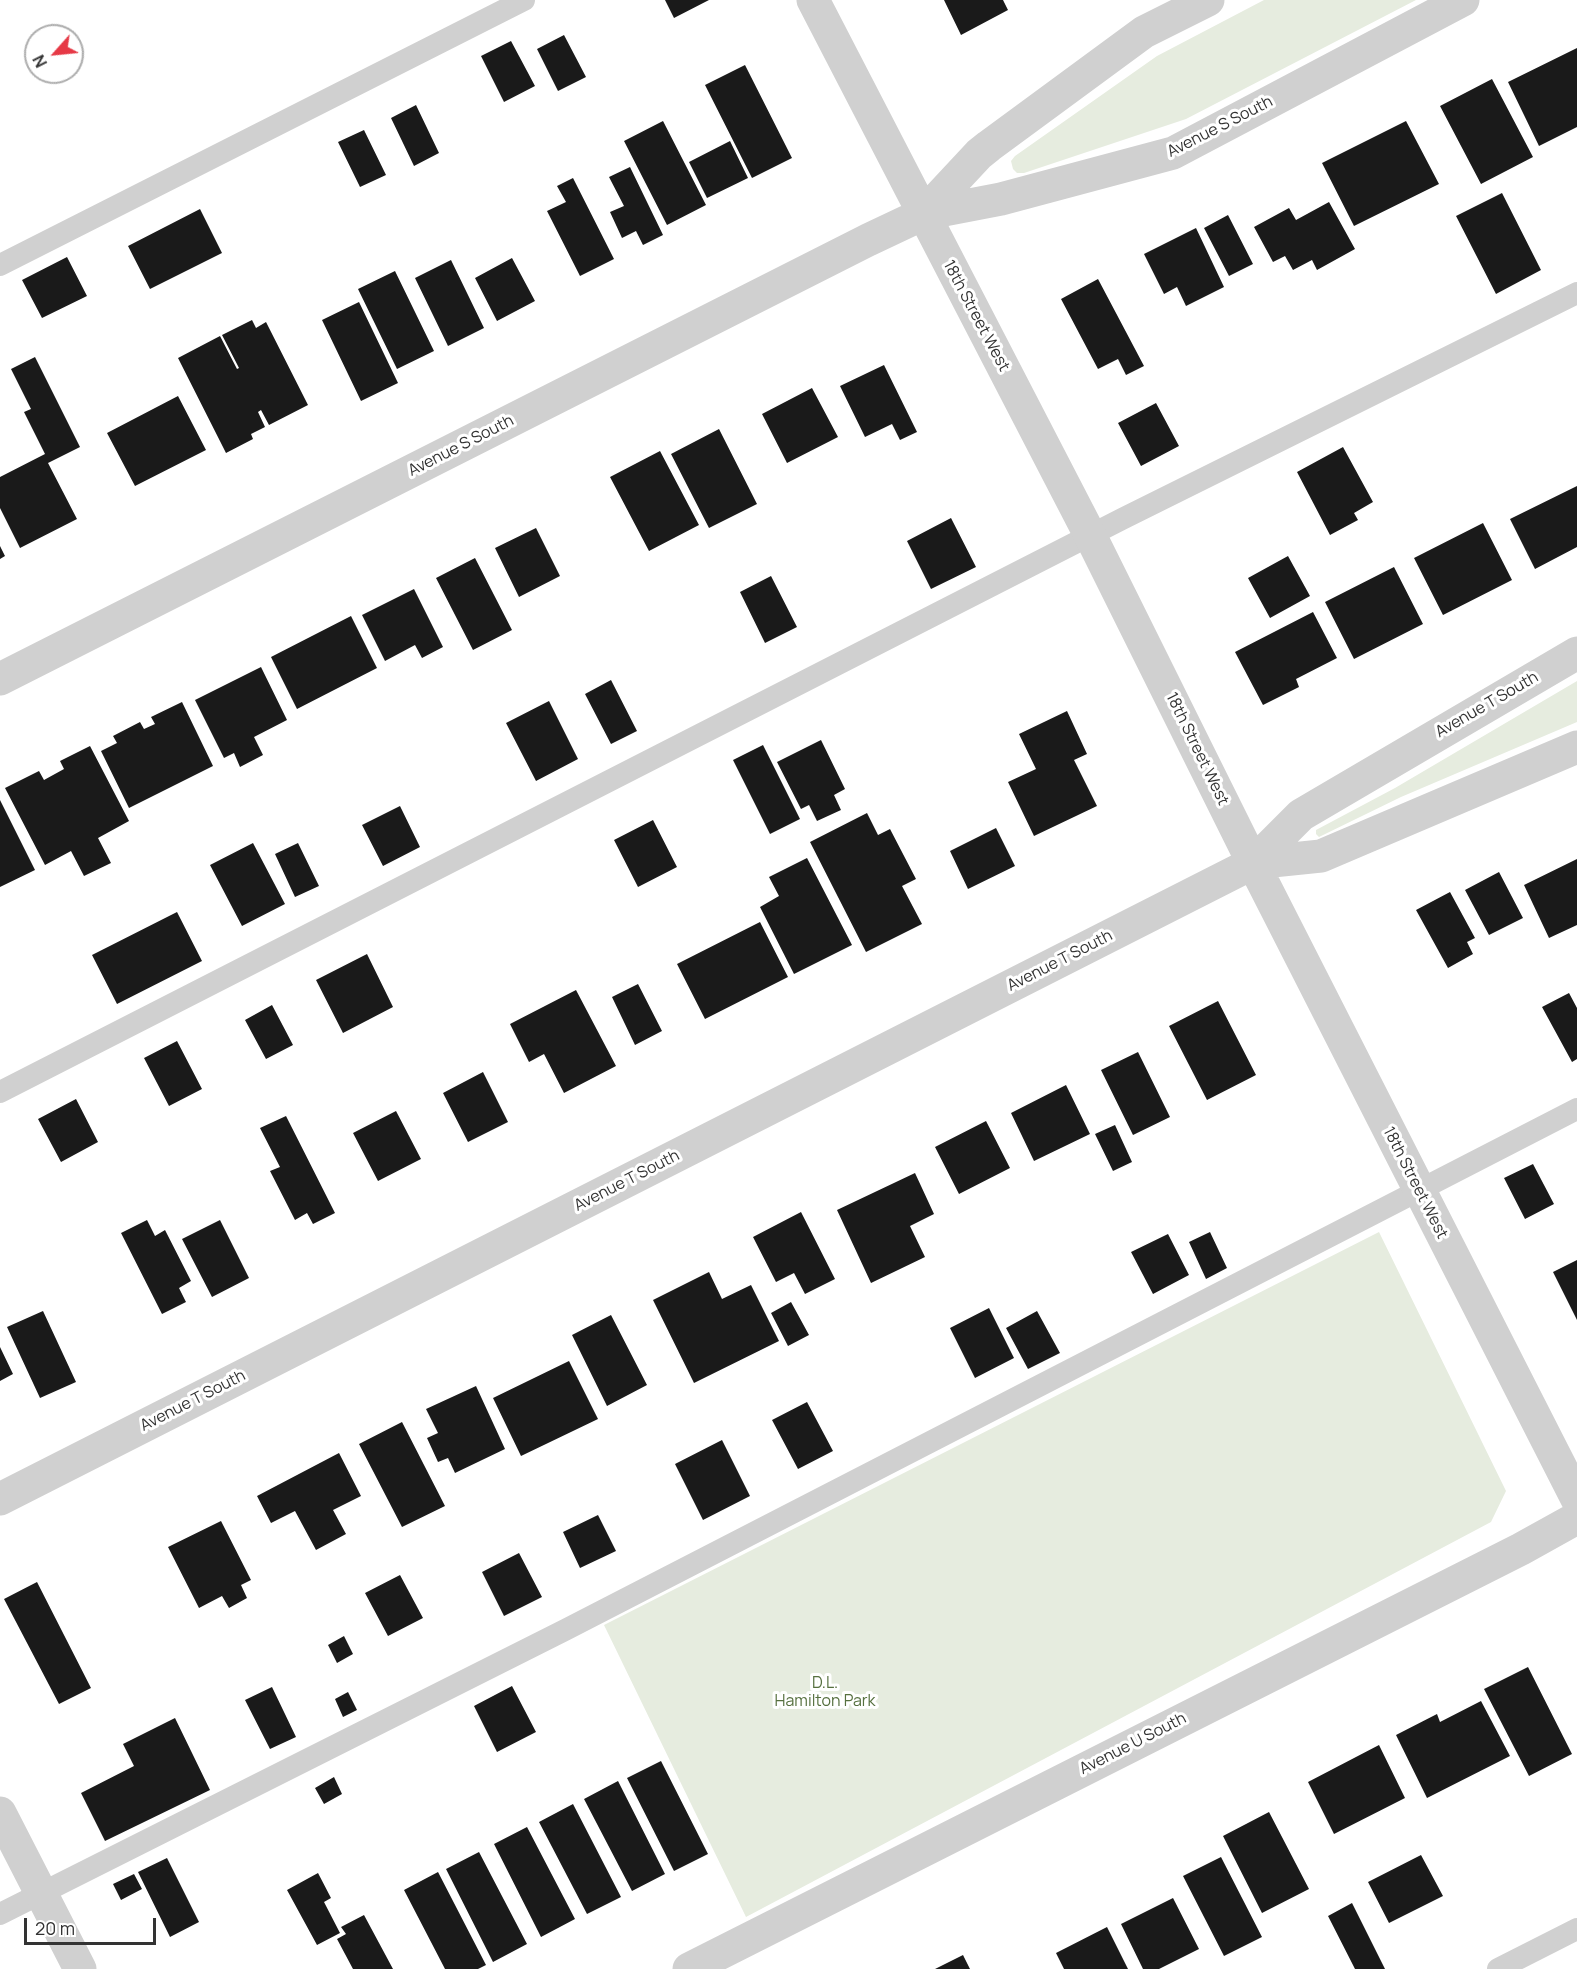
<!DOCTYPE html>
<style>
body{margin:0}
#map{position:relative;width:1577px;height:1969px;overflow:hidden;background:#fff;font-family:Manrope,sans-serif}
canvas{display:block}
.north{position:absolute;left:24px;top:24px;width:60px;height:60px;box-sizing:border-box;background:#fff;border:2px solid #adadad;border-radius:50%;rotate:243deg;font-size:16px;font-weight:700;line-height:24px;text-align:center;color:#333}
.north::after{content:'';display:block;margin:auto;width:21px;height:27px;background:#e63946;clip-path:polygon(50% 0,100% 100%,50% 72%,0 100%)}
.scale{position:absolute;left:24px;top:1918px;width:132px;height:27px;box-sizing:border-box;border:3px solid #333;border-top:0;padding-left:8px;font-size:18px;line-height:21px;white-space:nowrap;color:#333;-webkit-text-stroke:4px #fff;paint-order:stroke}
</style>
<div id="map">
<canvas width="1577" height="1969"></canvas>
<div class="north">N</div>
<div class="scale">20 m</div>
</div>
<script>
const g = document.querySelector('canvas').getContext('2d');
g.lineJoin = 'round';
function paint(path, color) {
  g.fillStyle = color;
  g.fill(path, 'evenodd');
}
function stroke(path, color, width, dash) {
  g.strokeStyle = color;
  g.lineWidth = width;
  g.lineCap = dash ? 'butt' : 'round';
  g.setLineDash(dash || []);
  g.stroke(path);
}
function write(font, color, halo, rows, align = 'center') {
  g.font = font + ' Manrope,sans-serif';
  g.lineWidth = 6;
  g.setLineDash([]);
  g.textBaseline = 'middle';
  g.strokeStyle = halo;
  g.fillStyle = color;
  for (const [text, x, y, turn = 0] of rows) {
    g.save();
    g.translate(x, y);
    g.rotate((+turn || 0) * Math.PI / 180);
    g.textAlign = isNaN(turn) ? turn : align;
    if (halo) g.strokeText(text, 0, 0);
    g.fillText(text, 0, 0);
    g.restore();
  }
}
const green = new Path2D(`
 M 1264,0 L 1416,0 L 1186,119 L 1024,173 L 1017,173 L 1013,169 L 1011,161 L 1015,156 L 1157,56 Z
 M 1577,681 L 1577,722 L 1401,797 L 1319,837 L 1316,834 L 1316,830 L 1395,788 Z
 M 1379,1232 L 1506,1491 L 1491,1522 L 746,1917 L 604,1625 Z`);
const building = new Path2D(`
 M 665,0 L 709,0 L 674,18 Z
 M 944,0 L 1003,0 L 1008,10 L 961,35 Z
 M 564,35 L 586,77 L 558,91 L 537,49 Z
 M 511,41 L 535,86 L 504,102 L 481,56 Z
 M 1577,48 L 1577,127 L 1539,146 L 1508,82 Z
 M 745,65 L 792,158 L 752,178 L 705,85 Z
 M 1492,79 L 1533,157 L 1481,184 L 1440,106 Z
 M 416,105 L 439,153 L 414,166 L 391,118 Z
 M 663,121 L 706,205 L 667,225 L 624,141 Z
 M 1406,121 L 1439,184 L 1354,226 L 1322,163 Z
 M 364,130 L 386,175 L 360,187 L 338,142 Z
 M 730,141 L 748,178 L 707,198 L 689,162 Z
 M 630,167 L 663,235 L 643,245 L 636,231 L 622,238 L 610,212 L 624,206 L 609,177 Z
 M 573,178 L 614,259 L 580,276 L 547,211 L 566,202 L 557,186 Z
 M 1502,193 L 1541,270 L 1496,294 L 1456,216 Z
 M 1329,202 L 1355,249 L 1317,270 L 1312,260 L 1293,270 L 1285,256 L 1273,262 L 1254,227 L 1289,208 L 1296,220 Z
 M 200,209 L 222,253 L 150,289 L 128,246 Z
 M 1228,215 L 1253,264 L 1229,276 L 1204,228 Z
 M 1196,228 L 1224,287 L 1186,306 L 1177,287 L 1164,294 L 1144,254 Z
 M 67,257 L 87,296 L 42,318 L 22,280 Z
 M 512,258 L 535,301 L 497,321 L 475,278 Z
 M 451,260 L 484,328 L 448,346 L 415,278 Z
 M 395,271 L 434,351 L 397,369 L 358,289 Z
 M 1098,279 L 1144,366 L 1126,375 L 1118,359 L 1098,369 L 1061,299 Z
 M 359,302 L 398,383 L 361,401 L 322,320 Z
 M 252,320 L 256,328 L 266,322 L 308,405 L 269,425 L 261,410 L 258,412 L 265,427 L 251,434 L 253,439 L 226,453 L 178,358 L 220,336 L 237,369 L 239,368 L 222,335 Z
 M 35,357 L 80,447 L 48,463 L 77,519 L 20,548 L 0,508 L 0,477 L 45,454 L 24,412 L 31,409 L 11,369 Z
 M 884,365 L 917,432 L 900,440 L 892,424 L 865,437 L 840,386 Z
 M 812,388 L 838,437 L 787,463 L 762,414 Z
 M 178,396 L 206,450 L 135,486 L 107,433 Z
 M 1156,403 L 1179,446 L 1141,466 L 1118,423 Z
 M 719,429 L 757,504 L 709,528 L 671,454 Z
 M 1343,447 L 1373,502 L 1354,513 L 1358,520 L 1330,535 L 1297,472 Z
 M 660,451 L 699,525 L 649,551 L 610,477 Z
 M 1577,486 L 1577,547 L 1535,569 L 1510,519 Z
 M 951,518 L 976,567 L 931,589 L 907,541 Z
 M 1483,523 L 1512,580 L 1443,615 L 1414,558 Z
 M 536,528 L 560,576 L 519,597 L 495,548 Z
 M 0,546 L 5,556 L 0,559 Z
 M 1288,556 L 1310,596 L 1270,618 L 1248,578 Z
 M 475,558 L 512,630 L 473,650 L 436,578 Z
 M 1394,567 L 1423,624 L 1354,659 L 1325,602 Z
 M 771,576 L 797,627 L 765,643 L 740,592 Z
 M 414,589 L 443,647 L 422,658 L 415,645 L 385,661 L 362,615 Z
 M 1313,612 L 1337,658 L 1296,679 L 1299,687 L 1263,705 L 1235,652 Z
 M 351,616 L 377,668 L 297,709 L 271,657 Z
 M 261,667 L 287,720 L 254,737 L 263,755 L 240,767 L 234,753 L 224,758 L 195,700 Z
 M 611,680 L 637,731 L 611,744 L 585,694 Z
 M 549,701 L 578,759 L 536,781 L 506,723 Z
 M 182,702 L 213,766 L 129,808 L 101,751 L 117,743 L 113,736 L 140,722 L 144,729 L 155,724 L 151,717 Z
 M 1067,711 L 1087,754 L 1074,760 L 1097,806 L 1034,836 L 1008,782 L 1036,769 L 1019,734 Z
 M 821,740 L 845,789 L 834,795 L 841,810 L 817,821 L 809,805 L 801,809 L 777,762 Z
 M 763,745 L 800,819 L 770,834 L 733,760 Z
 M 90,746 L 129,821 L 98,838 L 111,863 L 84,876 L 71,851 L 45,865 L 5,788 L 39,771 L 44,780 L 64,769 L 60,761 Z
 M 0,800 L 35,870 L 0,887 Z
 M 400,806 L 420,847 L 383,866 L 362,825 Z
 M 867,813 L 878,835 L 890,829 L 916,879 L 902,886 L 922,924 L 866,952 L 810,842 Z
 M 653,820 L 677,867 L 638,887 L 614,840 Z
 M 996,828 L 1015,866 L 968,889 L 950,851 Z
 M 253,843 L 285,904 L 242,926 L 210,865 Z
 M 298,843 L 319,886 L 295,897 L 275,854 Z
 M 807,858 L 852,945 L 794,974 L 760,907 L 779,896 L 769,877 Z
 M 1577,859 L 1577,925 L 1549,938 L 1524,885 Z
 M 1499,872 L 1523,918 L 1489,935 L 1465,890 Z
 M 1450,892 L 1475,938 L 1467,942 L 1473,954 L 1448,968 L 1416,910 Z
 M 177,912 L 202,961 L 117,1004 L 92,955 Z
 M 760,922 L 788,977 L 705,1019 L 677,964 Z
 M 367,954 L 393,1007 L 343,1033 L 316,980 Z
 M 638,984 L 662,1031 L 635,1045 L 612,997 Z
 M 576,990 L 616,1066 L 564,1093 L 544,1054 L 529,1062 L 510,1024 Z
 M 1569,993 L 1577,1008 L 1577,1059 L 1572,1062 L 1542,1007 Z
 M 1218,1001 L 1256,1075 L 1207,1100 L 1169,1026 Z
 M 272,1005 L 293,1045 L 266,1059 L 245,1020 Z
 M 177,1041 L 202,1089 L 169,1106 L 144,1058 Z
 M 1138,1052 L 1170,1117 L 1133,1135 L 1101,1070 Z
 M 483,1072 L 508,1122 L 468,1142 L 443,1093 Z
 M 1066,1085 L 1090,1134 L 1034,1161 L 1011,1113 Z
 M 76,1099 L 98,1142 L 61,1162 L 38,1119 Z
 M 396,1111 L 421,1159 L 378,1181 L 353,1133 Z
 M 286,1116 L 335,1213 L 313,1224 L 307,1213 L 295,1220 L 270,1171 L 280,1167 L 260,1128 Z
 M 986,1121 L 1010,1168 L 959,1194 L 935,1147 Z
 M 1115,1125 L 1132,1162 L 1113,1171 L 1095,1134 Z
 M 1533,1164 L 1554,1204 L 1525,1219 L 1504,1178 Z
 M 915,1173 L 934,1214 L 910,1226 L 925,1257 L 871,1283 L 837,1210 Z
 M 801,1212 L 835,1279 L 805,1294 L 794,1273 L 776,1282 L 753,1237 Z
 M 147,1220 L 155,1236 L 165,1230 L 191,1281 L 179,1288 L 186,1302 L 162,1314 L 121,1233 Z
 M 220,1220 L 249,1278 L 212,1297 L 182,1239 Z
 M 1210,1232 L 1227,1268 L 1206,1279 L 1189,1242 Z
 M 1168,1234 L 1189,1275 L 1153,1294 L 1131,1252 Z
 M 1577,1260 L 1577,1320 L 1553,1272 Z
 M 709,1272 L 722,1299 L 751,1285 L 779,1341 L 694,1383 L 653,1300 Z
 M 791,1302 L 809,1335 L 788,1346 L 771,1313 Z
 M 989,1308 L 1014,1358 L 975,1378 L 950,1328 Z
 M 43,1311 L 76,1382 L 40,1398 L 7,1327 Z
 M 1037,1311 L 1060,1353 L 1028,1369 L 1006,1328 Z
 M 611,1315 L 647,1385 L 607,1406 L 572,1335 Z
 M 0,1347 L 13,1374 L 0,1381 Z
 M 569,1361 L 598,1419 L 521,1456 L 493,1398 Z
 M 476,1386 L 505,1449 L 455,1473 L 448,1458 L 438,1462 L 427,1438 L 438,1433 L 426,1409 Z
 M 807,1402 L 833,1451 L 798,1469 L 772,1420 Z
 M 402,1422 L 445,1506 L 402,1527 L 359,1444 Z
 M 722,1440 L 750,1496 L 703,1520 L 675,1464 Z
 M 339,1453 L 361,1496 L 333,1510 L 346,1534 L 316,1550 L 295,1511 L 271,1523 L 257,1496 Z
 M 598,1515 L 616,1551 L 580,1568 L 563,1532 Z
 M 221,1521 L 251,1580 L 241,1585 L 247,1598 L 229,1608 L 222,1596 L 199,1608 L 168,1547 Z
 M 519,1553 L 542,1597 L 504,1616 L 482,1572 Z
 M 400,1575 L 423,1618 L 388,1636 L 365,1593 Z
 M 37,1582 L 91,1688 L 59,1704 L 4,1599 Z
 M 344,1636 L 353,1654 L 337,1663 L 328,1645 Z
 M 1528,1667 L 1572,1754 L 1529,1776 L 1484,1689 Z
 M 512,1686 L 536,1732 L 497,1752 L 474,1706 Z
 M 272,1687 L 296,1737 L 270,1749 L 245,1700 Z
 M 348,1692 L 357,1710 L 343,1717 L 335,1699 Z
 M 1481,1701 L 1510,1756 L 1427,1798 L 1396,1735 L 1437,1714 L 1440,1722 Z
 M 175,1718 L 210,1790 L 105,1841 L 81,1793 L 134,1766 L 123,1744 Z
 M 1379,1745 L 1405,1798 L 1334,1834 L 1308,1782 Z
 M 661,1761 L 708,1854 L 674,1871 L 627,1778 Z
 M 334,1777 L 342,1794 L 324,1804 L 315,1788 Z
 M 618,1781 L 665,1874 L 632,1891 L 584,1799 Z
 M 573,1804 L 621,1897 L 587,1914 L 539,1822 Z
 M 1269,1812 L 1309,1889 L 1262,1913 L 1223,1836 Z
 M 527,1827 L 575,1919 L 541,1937 L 494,1844 Z
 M 479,1852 L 527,1944 L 493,1962 L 446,1869 Z
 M 1421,1855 L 1443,1896 L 1389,1923 L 1368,1882 Z
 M 1221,1857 L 1262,1937 L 1224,1956 L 1183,1876 Z
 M 167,1858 L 199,1922 L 170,1937 L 138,1872 Z
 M 438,1872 L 486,1965 L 478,1969 L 445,1969 L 404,1890 Z
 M 318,1873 L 331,1898 L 324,1902 L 340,1933 L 317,1945 L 287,1890 Z
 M 134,1874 L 142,1889 L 121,1900 L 113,1884 Z
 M 1173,1898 L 1199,1949 L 1159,1969 L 1143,1969 L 1121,1924 Z
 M 1352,1903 L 1385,1969 L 1355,1969 L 1328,1916 Z
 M 364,1915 L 393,1969 L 353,1969 L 337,1939 L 346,1934 L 341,1927 Z
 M 1107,1927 L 1128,1969 L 1064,1969 L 1056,1953 Z
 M 963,1955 L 970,1969 L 935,1969 Z`);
const lane = new Path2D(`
 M 0,265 L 524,0
 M 0,1092 L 1124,518 L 1577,293
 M 0,1914 L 565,1630 L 1577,1109
 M 1498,1969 L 1577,1929`);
const street = new Path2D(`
 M 813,0 L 1090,535 L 1253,863 L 1577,1499
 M 923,214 L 979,154 L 989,146 L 1144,32 L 1208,0
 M 0,679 L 868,240 L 923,214 L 1001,199 L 1173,153 L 1463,0
 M 1253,863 L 1321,856 L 1577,747
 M 0,1499 L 1253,863 L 1301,815 L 1577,653
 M 0,1813 L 80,1969
 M 689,1969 L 1521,1549 L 1577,1518`);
const streetNames = [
 ["Avenue S South",1220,127,-27],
 ["18th Street West",976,316,62],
 ["Avenue S South",461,446,-27],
 ["Avenue T South",1487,705,-30],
 ["18th Street West",1197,749,64],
 ["Avenue T South",1060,961,-27],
 ["Avenue T South",627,1181,-27],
 ["18th Street West",1415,1183,63],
 ["Avenue T South",193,1401,-27],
 ["Avenue U South",1133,1744,-27]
];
const parkNames = [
 ["D.L.",825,1684],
 ["Hamilton Park",825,1702]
];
paint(green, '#e6ecdf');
paint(building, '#1a1a1a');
stroke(lane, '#d0d0d0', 22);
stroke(street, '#d0d0d0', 33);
write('16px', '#333', '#fff', streetNames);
write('16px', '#56703f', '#fff', parkNames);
</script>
